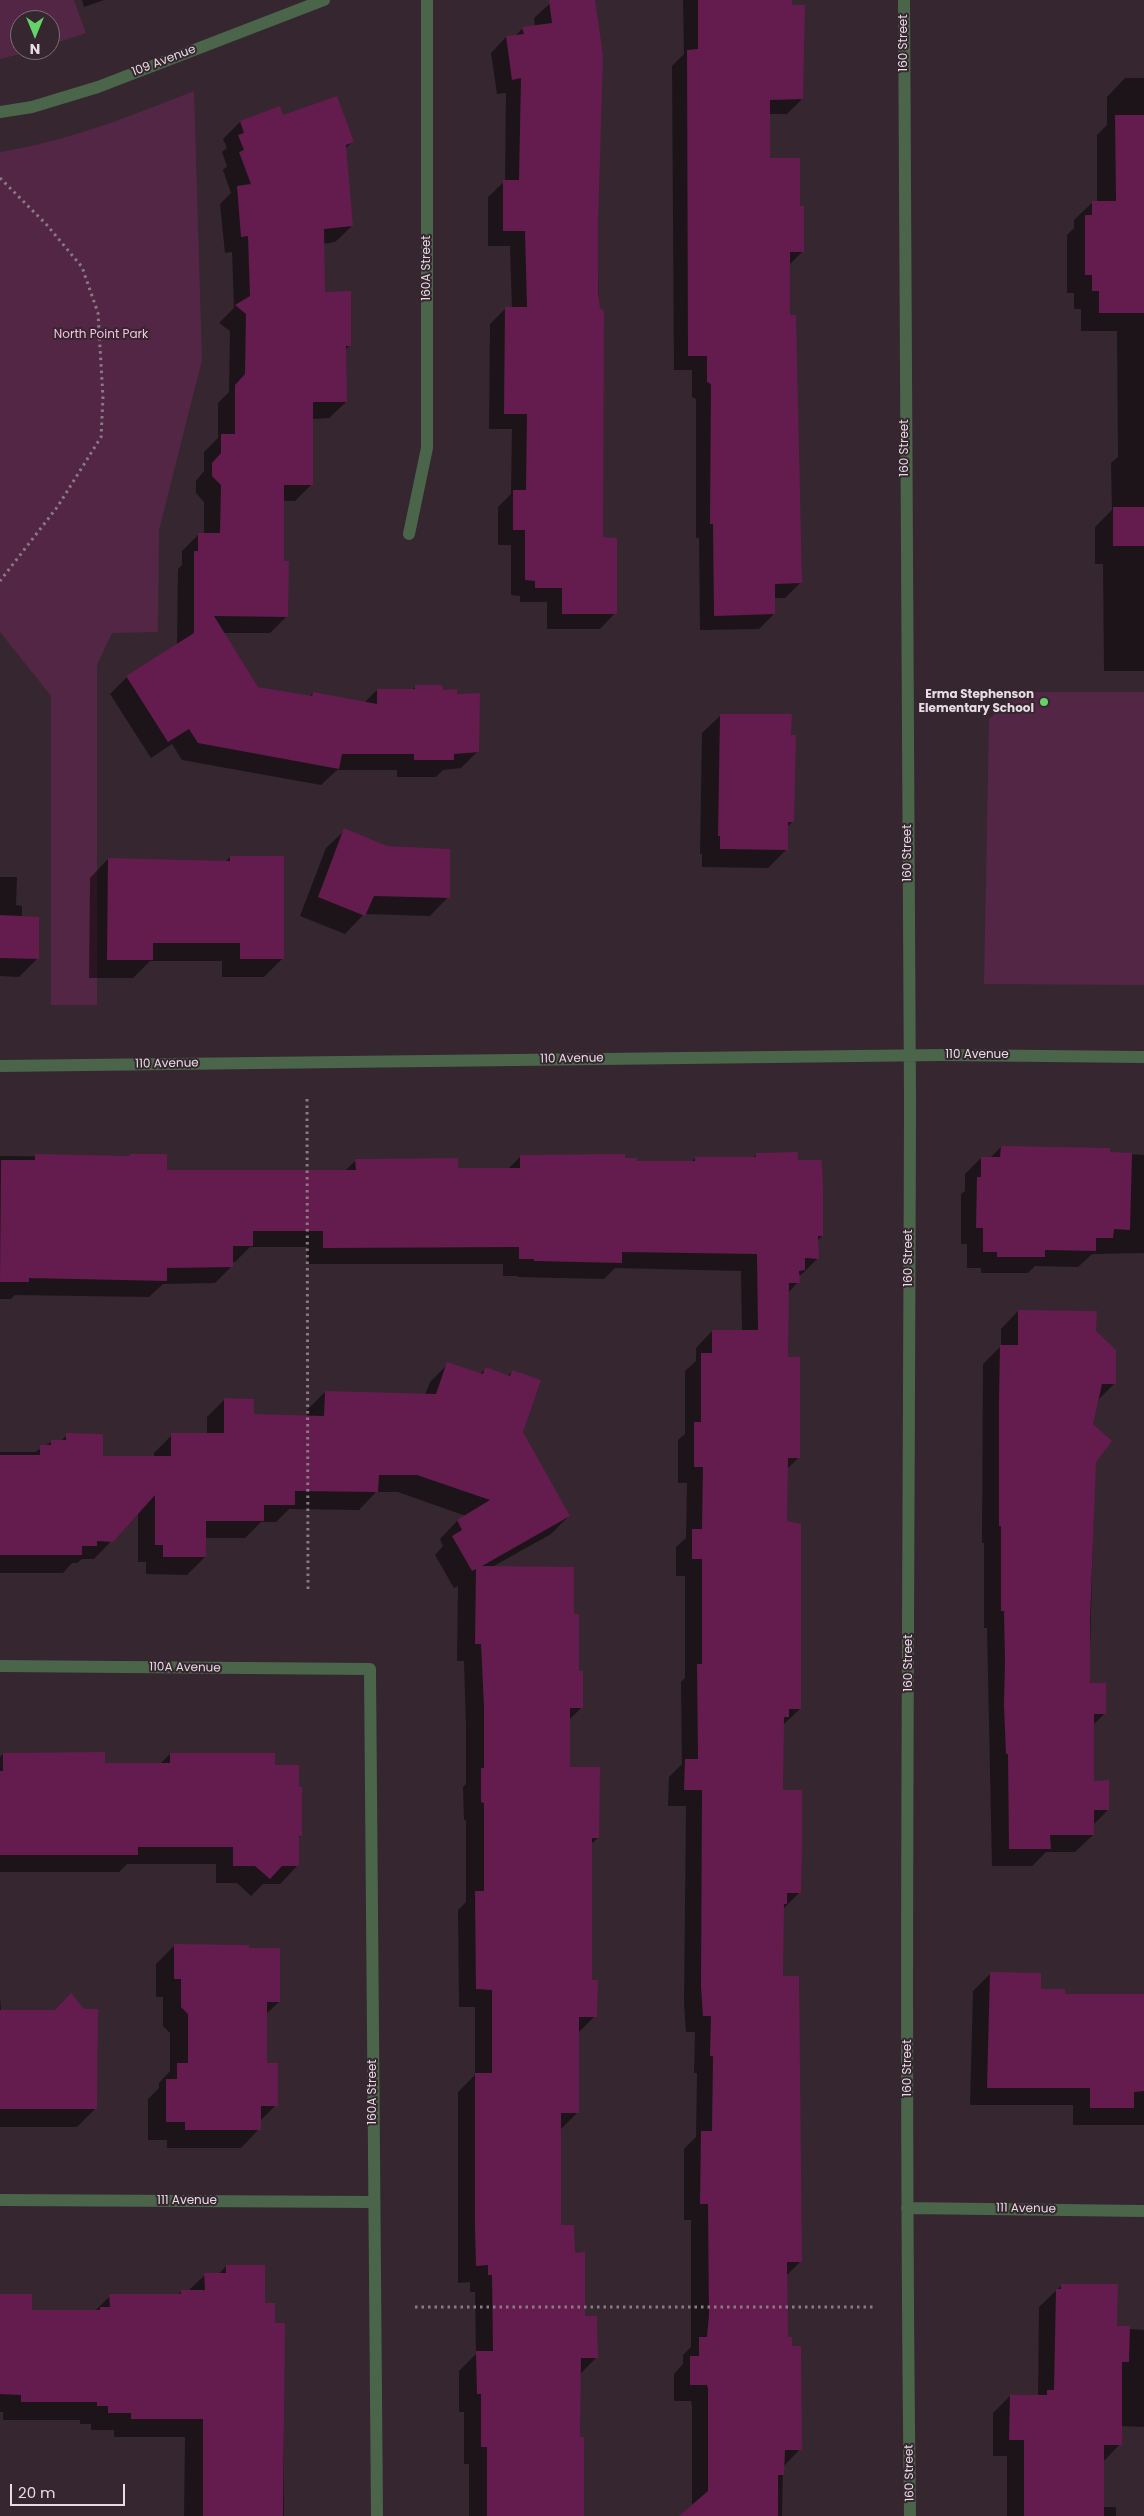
<!DOCTYPE html>
<style>
body{margin:0}
#map{position:relative;width:1144px;height:2516px;overflow:hidden;background:#35262f;font-family:Poppins,sans-serif}
canvas{display:block}
.north{position:absolute;left:10px;top:10px;width:50px;height:50px;box-sizing:border-box;background:#35262f;border:1px solid #7c6f77;border-radius:50%;rotate:180deg;font-size:14px;font-weight:700;line-height:20px;text-align:center;color:#e6dce2}
.north::after{content:'';display:block;margin:auto;width:18px;height:22px;background:#64d468;clip-path:polygon(50% 0,100% 100%,50% 72%,0 100%)}
.scale{position:absolute;left:10px;top:2484px;width:115px;height:22px;box-sizing:border-box;border:2px solid #e6dce2;border-top:0;padding-left:6px;font-size:15px;line-height:18px;white-space:nowrap;color:#e6dce2;-webkit-text-stroke:4px #35262f;paint-order:stroke}
</style>
<div id="map">
<canvas width="1144" height="2516"></canvas>
<div class="north">N</div>
<div class="scale">20 m</div>
</div>
<script>
const g = document.querySelector('canvas').getContext('2d');
g.lineJoin = 'round';
function paint(path, color) {
  g.fillStyle = color;
  g.fill(path, 'evenodd');
}
function stroke(path, color, width, dash) {
  g.strokeStyle = color;
  g.lineWidth = width;
  g.lineCap = dash ? 'butt' : 'round';
  g.setLineDash(dash || []);
  g.stroke(path);
}
function write(font, color, halo, rows, align = 'center') {
  g.font = font + ' Poppins,sans-serif';
  g.lineWidth = 4;
  g.setLineDash([]);
  g.textBaseline = 'middle';
  g.strokeStyle = halo;
  g.fillStyle = color;
  for (const [text, x, y, turn = 0] of rows) {
    g.save();
    g.translate(x, y);
    g.rotate((+turn || 0) * Math.PI / 180);
    g.textAlign = isNaN(turn) ? turn : align;
    if (halo) g.strokeText(text, 0, 0);
    g.fillText(text, 0, 0);
    g.restore();
  }
}
const green = new Path2D(`
 M 0,0 L 74,0 L 86,33 L 50,45 L 50,20 L 20,20 L 20,50 L 35,50 L 0,59 Z
 M 194,91 L 202,360 L 159,530 L 158,632 L 112,633 L 97,665 L 97,1005 L 51,1005 L 51,696 L 0,632 L 0,152 C 68,141 131,116 194,91 Z
 M 1017,692 L 1144,692 L 1144,985 L 984,984 L 989,719 Z`);
const shadow = new Path2D(`
 M 82,0 L 104,0 L 84,7 Z
 M 554,0 L 594,0 L 602,539 L 615,613 L 600,629 L 547,629 L 547,602 L 520,602 L 520,596 L 511,595 L 511,545 L 498,545 L 498,507 L 511,494 L 512,429 L 489,429 L 490,324 L 505,309 L 512,309 L 510,246 L 488,246 L 488,197 L 505,181 L 506,93 L 497,94 L 491,53 L 506,37 L 515,36 L 523,28 L 535,27 L 534,18 Z
 M 683,0 L 790,0 L 802,99 L 787,114 L 769,114 L 769,160 L 799,207 L 803,251 L 789,265 L 789,316 L 800,583 L 785,598 L 774,598 L 774,614 L 759,629 L 700,630 L 699,538 L 696,538 L 696,399 L 692,397 L 692,370 L 674,370 L 672,66 L 684,54 Z
 M 1125,78 L 1144,78 L 1144,671 L 1104,671 L 1103,564 L 1095,564 L 1095,527 L 1112,510 L 1111,463 L 1118,457 L 1117,331 L 1081,331 L 1081,309 L 1074,309 L 1074,293 L 1067,293 L 1067,235 L 1074,228 L 1074,220 L 1093,202 L 1097,202 L 1097,135 L 1107,125 L 1107,97 Z
 M 279,108 L 282,116 L 352,142 L 345,149 L 352,226 L 335,242 L 323,244 L 324,293 L 350,345 L 345,350 L 346,402 L 329,418 L 312,419 L 312,484 L 295,501 L 283,501 L 282,556 L 287,616 L 270,633 L 223,633 L 258,688 L 309,697 L 313,693 L 364,703 L 377,690 L 412,690 L 415,687 L 442,691 L 478,751 L 461,768 L 443,770 L 436,777 L 397,777 L 397,770 L 337,770 L 321,785 L 182,760 L 172,744 L 151,758 L 110,694 L 127,677 L 177,645 L 178,569 L 182,565 L 182,551 L 199,534 L 204,534 L 204,502 L 196,493 L 196,481 L 204,471 L 204,452 L 218,438 L 218,403 L 229,392 L 230,331 L 219,323 L 234,308 L 232,252 L 225,253 L 220,204 L 231,193 L 223,170 L 227,166 L 222,152 L 227,148 L 223,139 L 240,122 Z
 M 721,715 L 792,822 L 787,827 L 787,849 L 768,868 L 702,867 L 702,854 L 700,854 L 702,733 Z
 M 345,830 L 448,897 L 430,916 L 364,914 L 345,934 L 300,916 L 326,848 Z
 M 230,857 L 283,958 L 264,977 L 222,977 L 222,961 L 150,961 L 133,978 L 89,978 L 90,878 L 108,859 L 225,862 Z
 M 0,877 L 17,877 L 16,905 L 22,906 L 22,918 L 38,958 L 19,977 L 0,976 Z
 M 1001,1147 L 1144,1155 L 1144,1253 L 1092,1254 L 1078,1267 L 1035,1266 L 1028,1273 L 981,1273 L 981,1268 L 967,1268 L 967,1244 L 961,1244 L 961,1194 L 965,1191 L 965,1174 L 981,1158 L 990,1158 Z
 M 757,1154 L 797,1161 L 822,1236 L 817,1241 L 818,1258 L 801,1275 L 798,1275 L 798,1282 L 788,1293 L 787,1358 L 798,1458 L 787,1469 L 786,1522 L 800,1709 L 783,1725 L 782,1791 L 800,1892 L 783,1909 L 782,1977 L 801,2261 L 786,2276 L 787,2338 L 800,2449 L 783,2467 L 782,2516 L 683,2516 L 692,2507 L 692,2406 L 691,2401 L 674,2401 L 674,2374 L 683,2364 L 683,2355 L 691,2347 L 691,2220 L 684,2220 L 684,2149 L 696,2137 L 697,2073 L 694,2073 L 695,2032 L 686,2032 L 684,2003 L 686,1806 L 668,1806 L 669,1777 L 682,1764 L 681,1682 L 685,1678 L 685,1576 L 676,1576 L 676,1547 L 686,1538 L 687,1483 L 678,1483 L 678,1440 L 685,1434 L 685,1371 L 696,1361 L 696,1348 L 712,1331 L 742,1331 L 741,1271 L 615,1268 L 604,1279 L 518,1277 L 518,1276 L 503,1276 L 503,1264 L 307,1264 L 307,1247 L 250,1247 L 235,1262 L 232,1262 L 232,1266 L 215,1283 L 163,1284 L 149,1297 L 15,1295 L 11,1299 L 0,1299 L 0,1156 L 129,1157 L 131,1155 L 166,1171 L 344,1172 L 356,1160 L 457,1170 L 507,1170 L 521,1156 L 624,1159 L 636,1163 L 691,1163 L 695,1158 L 753,1158 Z
 M 1018,1311 L 1095,1331 L 1114,1384 L 1097,1401 L 1092,1425 L 1095,1462 L 1089,1685 L 1105,1713 L 1093,1725 L 1093,1782 L 1108,1810 L 1093,1825 L 1093,1835 L 1075,1852 L 1046,1852 L 1032,1866 L 992,1866 L 987,1628 L 984,1628 L 984,1543 L 982,1543 L 983,1364 L 1001,1346 L 1001,1329 Z
 M 448,1364 L 479,1375 L 486,1368 L 508,1376 L 512,1371 L 522,1432 L 569,1516 L 551,1534 L 492,1567 L 573,1615 L 582,1707 L 569,1720 L 569,1769 L 598,1838 L 590,1845 L 590,1981 L 595,2016 L 577,2034 L 577,2113 L 560,2130 L 560,2226 L 574,2254 L 584,2318 L 596,2358 L 579,2375 L 579,2438 L 583,2516 L 469,2516 L 469,2464 L 464,2464 L 464,2412 L 459,2412 L 459,2371 L 476,2354 L 475,2292 L 470,2292 L 470,2282 L 458,2283 L 458,2092 L 475,2075 L 475,2007 L 459,2007 L 458,1910 L 466,1902 L 466,1820 L 464,1820 L 463,1787 L 466,1784 L 466,1726 L 464,1661 L 457,1661 L 458,1586 L 454,1588 L 435,1555 L 443,1546 L 440,1539 L 457,1521 L 466,1516 L 398,1492 L 376,1492 L 359,1510 L 289,1509 L 276,1522 L 261,1522 L 245,1538 L 205,1538 L 205,1557 L 187,1575 L 146,1574 L 146,1562 L 138,1562 L 138,1513 L 94,1559 L 82,1559 L 77,1563 L 72,1563 L 63,1573 L 0,1573 L 0,1452 L 35,1452 L 51,1442 L 60,1442 L 67,1435 L 102,1458 L 154,1458 L 154,1453 L 172,1435 L 207,1435 L 207,1417 L 225,1399 L 253,1415 L 307,1417 L 307,1410 L 325,1392 L 425,1395 L 430,1382 Z
 M 3,1754 L 103,1765 L 159,1765 L 170,1754 L 274,1767 L 301,1835 L 298,1839 L 297,1866 L 280,1884 L 263,1884 L 251,1896 L 237,1883 L 216,1883 L 216,1864 L 127,1864 L 119,1872 L 0,1872 L 0,1757 Z
 M 174,1946 L 279,2002 L 266,2014 L 266,2065 L 276,2105 L 259,2122 L 259,2129 L 241,2148 L 167,2148 L 167,2140 L 148,2140 L 148,2099 L 159,2088 L 159,2083 L 170,2071 L 170,2033 L 163,2026 L 163,1997 L 156,1997 L 156,1964 Z
 M 991,1973 L 1039,1990 L 1063,1995 L 1144,1995 L 1144,2125 L 1073,2125 L 1073,2105 L 970,2105 L 973,1991 Z
 M 0,1997 L 1,2011 L 96,2108 L 77,2127 L 0,2127 Z
 M 226,2266 L 263,2305 L 274,2324 L 284,2324 L 284,2516 L 184,2516 L 185,2437 L 114,2437 L 114,2430 L 91,2430 L 91,2424 L 80,2424 L 80,2420 L 3,2420 L 3,2412 L 0,2412 L 0,2295 L 31,2312 L 94,2312 L 110,2296 L 177,2296 L 182,2291 L 188,2291 L 205,2275 L 218,2275 Z
 M 1062,2285 L 1116,2328 L 1144,2330 L 1144,2427 L 1120,2426 L 1120,2444 L 1103,2462 L 1103,2507 L 1116,2507 L 1116,2516 L 1007,2516 L 1007,2456 L 993,2456 L 993,2413 L 1010,2396 L 1038,2396 L 1039,2307 Z`);
const building = new Path2D(`
 M 549,0 L 595,0 L 603,56 L 598,224 L 598,292 L 600,308 L 604,311 L 603,537 L 617,538 L 617,614 L 562,614 L 562,588 L 535,588 L 535,581 L 525,580 L 525,530 L 513,530 L 513,490 L 526,490 L 527,414 L 504,414 L 505,307 L 527,307 L 525,231 L 503,231 L 503,180 L 519,180 L 521,78 L 512,80 L 506,36 L 524,34 L 522,27 L 552,23 Z
 M 698,0 L 792,0 L 792,5 L 805,5 L 803,99 L 770,100 L 770,158 L 800,158 L 800,206 L 804,206 L 804,252 L 790,252 L 790,315 L 796,315 L 802,583 L 775,584 L 775,614 L 714,616 L 713,524 L 710,524 L 711,384 L 707,382 L 707,356 L 688,356 L 687,50 L 698,49 Z
 M 337,96 L 354,142 L 346,145 L 353,226 L 324,229 L 325,292 L 351,291 L 351,346 L 346,346 L 347,402 L 313,402 L 313,485 L 284,485 L 284,561 L 289,561 L 288,617 L 214,616 L 258,687 L 312,696 L 313,692 L 377,704 L 377,689 L 415,689 L 415,685 L 442,685 L 443,690 L 457,689 L 457,694 L 480,693 L 479,752 L 454,754 L 454,760 L 414,760 L 414,754 L 342,754 L 339,769 L 198,743 L 189,729 L 168,742 L 126,676 L 194,633 L 194,551 L 198,551 L 198,533 L 220,533 L 221,485 L 212,476 L 212,463 L 221,453 L 221,434 L 235,434 L 235,385 L 245,374 L 246,314 L 235,305 L 250,296 L 248,236 L 241,237 L 237,186 L 251,184 L 239,152 L 244,150 L 238,135 L 244,133 L 240,121 L 280,106 L 283,115 Z
 M 1115,115 L 1144,115 L 1144,313 L 1099,313 L 1099,291 L 1092,291 L 1092,275 L 1085,275 L 1085,215 L 1092,215 L 1092,201 L 1116,201 Z
 M 1113,507 L 1144,507 L 1144,546 L 1113,546 Z
 M 720,714 L 792,714 L 791,735 L 796,735 L 795,778 L 794,822 L 788,822 L 788,850 L 720,849 L 720,836 L 718,836 Z
 M 344,828 L 387,846 L 450,849 L 450,898 L 374,896 L 365,916 L 318,897 Z
 M 230,856 L 284,856 L 284,959 L 240,959 L 240,943 L 153,943 L 153,960 L 107,960 L 108,858 L 230,861 Z
 M 0,915 L 39,917 L 39,959 L 0,958 Z
 M 1001,1146 L 1110,1148 L 1110,1152 L 1132,1153 L 1130,1230 L 1114,1229 L 1113,1238 L 1096,1238 L 1096,1251 L 1045,1250 L 1045,1257 L 997,1257 L 997,1252 L 983,1252 L 983,1228 L 976,1228 L 977,1177 L 981,1177 L 981,1157 L 1000,1157 Z
 M 798,1152 L 798,1160 L 822,1160 L 823,1188 L 823,1236 L 818,1236 L 819,1259 L 805,1258 L 805,1270 L 799,1271 L 800,1283 L 789,1283 L 788,1357 L 800,1357 L 800,1458 L 788,1458 L 787,1521 L 801,1524 L 801,1709 L 789,1709 L 789,1717 L 784,1717 L 783,1790 L 802,1790 L 802,1850 L 801,1893 L 787,1893 L 787,1904 L 784,1904 L 783,1976 L 799,1976 L 802,2262 L 787,2262 L 788,2337 L 792,2337 L 792,2346 L 801,2346 L 802,2450 L 785,2450 L 784,2475 L 778,2475 L 778,2516 L 679,2516 L 708,2491 L 708,2388 L 707,2385 L 690,2385 L 690,2356 L 699,2356 L 699,2337 L 707,2337 L 709,2315 L 708,2204 L 700,2204 L 701,2131 L 712,2131 L 713,2056 L 710,2056 L 711,2016 L 703,2016 L 701,1986 L 702,1790 L 684,1790 L 685,1759 L 698,1759 L 697,1664 L 702,1664 L 702,1559 L 692,1559 L 692,1529 L 702,1529 L 703,1467 L 694,1467 L 694,1422 L 701,1422 L 701,1353 L 712,1353 L 712,1330 L 758,1330 L 757,1254 L 622,1252 L 622,1263 L 534,1261 L 534,1259 L 519,1259 L 519,1247 L 323,1248 L 323,1231 L 253,1231 L 253,1246 L 233,1246 L 233,1267 L 167,1268 L 167,1281 L 29,1278 L 29,1282 L 0,1282 L 1,1160 L 35,1160 L 35,1154 L 130,1156 L 130,1154 L 167,1154 L 167,1170 L 356,1170 L 355,1159 L 458,1158 L 458,1168 L 520,1168 L 520,1155 L 625,1154 L 625,1158 L 637,1158 L 637,1161 L 695,1161 L 695,1157 L 756,1157 L 756,1153 Z
 M 1018,1310 L 1097,1311 L 1096,1331 L 1116,1350 L 1116,1384 L 1102,1384 L 1093,1424 L 1112,1441 L 1096,1462 L 1090,1620 L 1090,1683 L 1106,1683 L 1106,1714 L 1094,1714 L 1094,1781 L 1109,1780 L 1109,1810 L 1094,1810 L 1094,1835 L 1050,1835 L 1051,1849 L 1009,1849 L 1008,1754 L 1006,1754 L 1004,1705 L 1005,1660 L 1004,1611 L 1001,1611 L 1001,1526 L 999,1526 L 999,1401 L 1000,1345 L 1018,1345 Z
 M 447,1362 L 483,1374 L 485,1367 L 510,1376 L 512,1370 L 541,1380 L 523,1432 L 570,1516 L 482,1566 L 574,1567 L 574,1614 L 579,1614 L 579,1671 L 583,1671 L 583,1708 L 570,1708 L 570,1767 L 600,1767 L 599,1838 L 592,1838 L 592,1980 L 598,1980 L 597,2017 L 579,2017 L 579,2113 L 561,2113 L 561,2225 L 574,2225 L 575,2253 L 585,2252 L 585,2316 L 597,2316 L 598,2358 L 581,2358 L 580,2437 L 584,2437 L 584,2516 L 487,2516 L 487,2447 L 481,2447 L 481,2394 L 477,2394 L 476,2351 L 493,2351 L 492,2275 L 488,2275 L 488,2265 L 476,2266 L 475,2226 L 475,2073 L 492,2073 L 492,1990 L 476,1989 L 475,1891 L 484,1891 L 484,1803 L 481,1802 L 481,1768 L 484,1768 L 484,1707 L 481,1644 L 475,1644 L 476,1569 L 472,1571 L 452,1536 L 462,1530 L 457,1520 L 490,1500 L 417,1475 L 379,1475 L 378,1492 L 295,1491 L 295,1505 L 264,1505 L 264,1521 L 206,1521 L 206,1557 L 163,1557 L 163,1545 L 155,1545 L 155,1495 L 113,1542 L 97,1541 L 97,1546 L 82,1546 L 82,1555 L 0,1555 L 0,1455 L 40,1455 L 40,1445 L 51,1445 L 51,1440 L 66,1440 L 66,1433 L 103,1434 L 103,1456 L 171,1456 L 171,1433 L 224,1433 L 224,1398 L 254,1399 L 254,1414 L 324,1416 L 325,1391 L 436,1394 Z
 M 105,1752 L 105,1763 L 170,1763 L 170,1753 L 275,1753 L 275,1765 L 299,1765 L 299,1787 L 302,1787 L 302,1836 L 299,1836 L 299,1866 L 282,1866 L 270,1879 L 255,1866 L 233,1866 L 233,1847 L 138,1847 L 138,1855 L 0,1855 L 0,1771 L 3,1771 L 3,1753 Z
 M 174,1944 L 249,1945 L 249,1948 L 280,1948 L 280,2002 L 267,2002 L 267,2063 L 278,2063 L 278,2106 L 261,2106 L 261,2130 L 185,2130 L 185,2122 L 166,2122 L 166,2079 L 177,2079 L 177,2063 L 188,2063 L 188,2014 L 181,2007 L 181,1979 L 174,1979 Z
 M 990,1972 L 1041,1973 L 1041,1989 L 1065,1989 L 1065,1994 L 1144,1994 L 1144,2091 L 1134,2092 L 1134,2108 L 1090,2108 L 1090,2088 L 987,2088 Z
 M 71,1993 L 84,2009 L 98,2009 L 97,2109 L 0,2109 L 0,2010 L 55,2010 Z
 M 226,2265 L 265,2265 L 265,2303 L 275,2303 L 275,2323 L 285,2323 L 283,2516 L 203,2516 L 203,2419 L 131,2419 L 131,2413 L 108,2413 L 108,2406 L 97,2406 L 97,2402 L 21,2402 L 21,2395 L 0,2394 L 0,2294 L 32,2294 L 32,2310 L 100,2310 L 100,2307 L 110,2307 L 109,2294 L 181,2294 L 181,2290 L 205,2290 L 204,2273 L 226,2273 Z
 M 1061,2284 L 1118,2284 L 1117,2326 L 1130,2326 L 1129,2362 L 1122,2362 L 1122,2445 L 1104,2445 L 1104,2516 L 1024,2516 L 1024,2440 L 1009,2440 L 1010,2395 L 1047,2395 L 1047,2390 L 1054,2390 L 1056,2289 L 1061,2289 Z`);
const path = new Path2D(`
 M 0,178 L 46,224 L 82,267 L 98,313 L 103,398 L 101,437 L 58,506 L 0,581
 M 307,1099 L 308,1591
 M 415,2307 L 874,2307`);
const minor = new Path2D(`
 M 904,0 C 904,367 910,733 910,1100 C 909,1572 904,2044 910,2516
 M 0,112 L 32,107 L 98,87 L 324,0
 M 409,534 L 427,448 L 427,0
 M 0,1066 L 943,1055 L 1144,1057
 M 0,1666 L 370,1669 L 377,2516
 M 0,2200 L 373,2202
 M 907,2208 L 1144,2211`);
const markers = [
 [1044,702,5,"#64d468"]
];
const streetNames = [
 ["160 Street",904,43,-90],
 ["109 Avenue",164,61,-21],
 ["160A Street",427,268,-90],
 ["160 Street",905,448,-90],
 ["160 Street",908,853,-90],
 ["110 Avenue",977,1055],
 ["110 Avenue",572,1059,-1],
 ["110 Avenue",167,1064,-1],
 ["160 Street",909,1258,-90],
 ["160 Street",909,1663,-90],
 ["110A Avenue",185,1668,1],
 ["160 Street",908,2068,-90],
 ["160A Street",373,2092,-90],
 ["111 Avenue",187,2201],
 ["111 Avenue",1026,2209,1],
 ["160 Street",910,2473,-91]
];
const parkNames = [
 ["North Point Park",101,335]
];
const poiNames = [
 ["Erma Stephenson",1034,695],
 ["Elementary School",1034,709]
];
paint(green, '#542645');
paint(shadow, '#0007');
paint(building, '#641c4e');
stroke(path, '#887c83', 3, [2.5, 4]);
stroke(minor, '#4a654a', 12);
for (const [x, y, r, color] of markers) {
  const dot = new Path2D();
  dot.arc(x, y, r, 0, 2 * Math.PI);
  g.fillStyle = color;
  g.fill(dot);
  stroke(dot, '#35262f', 2);
}
write('12px', '#e6dce2', '#35262f', streetNames);
write('12px', '#fdbde5', '#35262f', parkNames);
write('bold 12px', '#e6dce2', '#35262f', poiNames, 'right');
</script>
